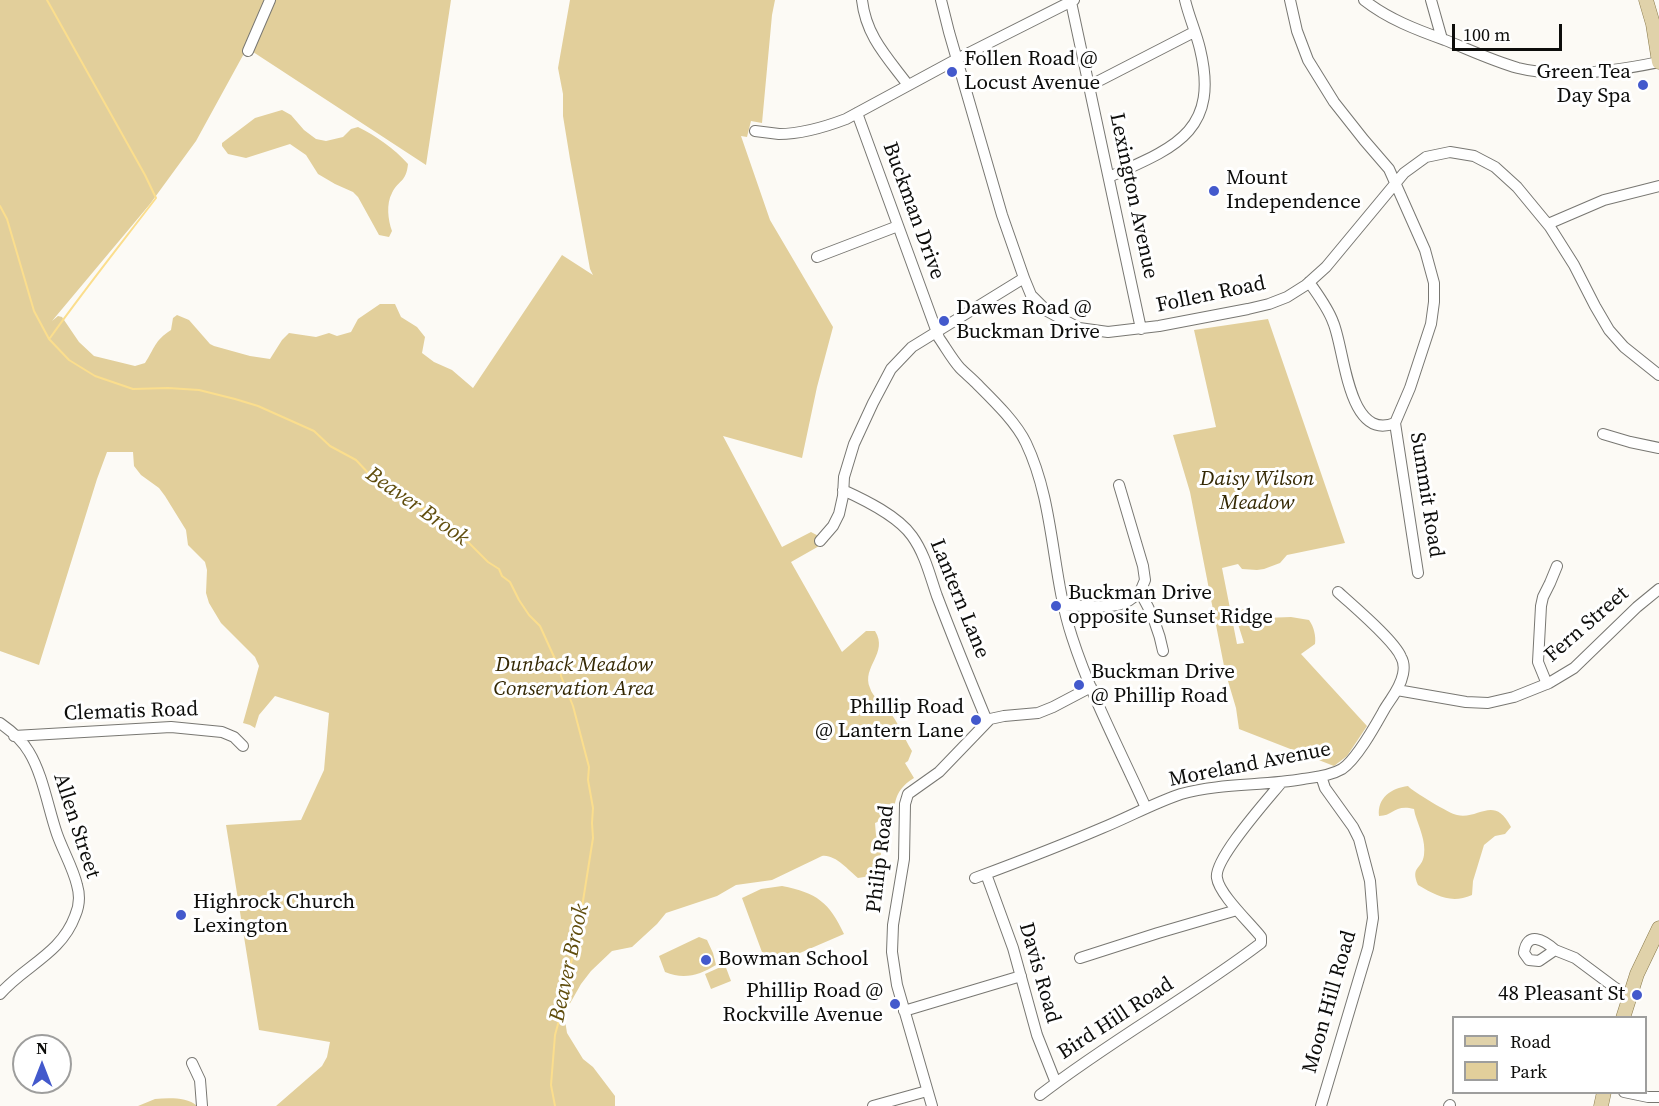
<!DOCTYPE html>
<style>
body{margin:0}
#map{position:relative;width:1659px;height:1106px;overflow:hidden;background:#fcfaf5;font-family:"Source Serif 4",serif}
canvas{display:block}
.legend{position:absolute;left:1452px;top:1016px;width:195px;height:78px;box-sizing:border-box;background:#fff;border:2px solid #9e9e9d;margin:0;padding:8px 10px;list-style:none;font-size:18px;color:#0d0d0b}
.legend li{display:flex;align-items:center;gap:12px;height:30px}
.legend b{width:30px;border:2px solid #9e9e9d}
.north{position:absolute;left:12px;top:1034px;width:60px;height:60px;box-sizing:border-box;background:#fff;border:2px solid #9e9e9d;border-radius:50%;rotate:0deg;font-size:16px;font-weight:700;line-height:24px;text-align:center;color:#0d0d0b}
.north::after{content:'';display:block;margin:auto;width:21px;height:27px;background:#4359cc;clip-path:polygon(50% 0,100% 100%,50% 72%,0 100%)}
.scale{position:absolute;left:1452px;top:24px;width:110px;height:27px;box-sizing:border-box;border:3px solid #0d0d0b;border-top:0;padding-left:8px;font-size:18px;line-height:21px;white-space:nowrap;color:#0d0d0b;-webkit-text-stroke:4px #fff;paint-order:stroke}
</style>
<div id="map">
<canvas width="1659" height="1106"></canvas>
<ul class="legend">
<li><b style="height:8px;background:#e0d2aa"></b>Road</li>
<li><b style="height:16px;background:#e2cf9b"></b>Park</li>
</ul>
<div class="north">N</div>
<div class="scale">100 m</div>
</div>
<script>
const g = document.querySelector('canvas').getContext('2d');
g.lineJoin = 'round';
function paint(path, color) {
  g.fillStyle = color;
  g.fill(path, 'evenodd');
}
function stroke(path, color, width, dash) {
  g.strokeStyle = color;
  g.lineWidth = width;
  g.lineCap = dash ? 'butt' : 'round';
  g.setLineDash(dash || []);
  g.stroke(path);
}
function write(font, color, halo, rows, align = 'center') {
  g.font = font + ' "Source Serif 4",serif';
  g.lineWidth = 6;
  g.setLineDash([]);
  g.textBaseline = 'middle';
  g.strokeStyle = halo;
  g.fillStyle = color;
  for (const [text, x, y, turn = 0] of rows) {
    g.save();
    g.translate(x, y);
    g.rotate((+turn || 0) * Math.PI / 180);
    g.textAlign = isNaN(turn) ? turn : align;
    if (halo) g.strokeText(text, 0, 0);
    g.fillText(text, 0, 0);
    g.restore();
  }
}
const green = new Path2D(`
 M 0,0 L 451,0 L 426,165 L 247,48 L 196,141 L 150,204 L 52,321 L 58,316 L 62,317 L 79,342 L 94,356 L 135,366 L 145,363 C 155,348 154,341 171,330 L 173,318 L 177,315 L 189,320 L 210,344 L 214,346 L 250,356 L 270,359 L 282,340 L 289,333 L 316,337 L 329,333 L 337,336 L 351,332 L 358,319 L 380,304 L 395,304 L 401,317 L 417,327 L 425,337 L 422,353 L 434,362 L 452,370 L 473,388 L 562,255 L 593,275 L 590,269 L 570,159 L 563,116 L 563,94 L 558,68 L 570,0 L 775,0 L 772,15 L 762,123 L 751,121 L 747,137 L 741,136 L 770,220 L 833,327 L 817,387 L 802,458 L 723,436 L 782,547 L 811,532 L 828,541 L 791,562 L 842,652 L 866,631 L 875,631 C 889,653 861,667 870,688 C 873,698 882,702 888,710 C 898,721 904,738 912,751 L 908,761 L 905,763 L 914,778 C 899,787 894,798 894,815 L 875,823 L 876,835 L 881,854 L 874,874 L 870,876 L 858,878 C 848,870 835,854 822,856 L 772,880 L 736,885 L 717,896 L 666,913 L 657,924 L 632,947 L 612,951 L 591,971 L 581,984 L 564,1014 L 567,1033 L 583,1059 L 593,1067 L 615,1096 L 615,1106 L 276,1106 L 322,1066 L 327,1057 L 330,1042 L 259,1030 L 226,825 L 301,820 L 324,770 L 329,713 L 275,696 L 259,715 L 255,728 L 250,725 L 243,723 L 259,666 L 255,657 L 221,623 L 209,603 L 206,593 L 207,570 L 205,562 L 188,545 L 186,530 L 165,496 L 159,488 L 141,475 L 134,466 L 133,452 L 107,452 L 97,479 L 39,665 L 0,651 Z
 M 282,110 L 291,115 L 304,130 L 316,139 L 326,141 L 343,137 L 351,129 L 358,127 C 376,136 394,148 408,164 C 406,183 399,179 392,193 C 386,204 388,220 392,231 L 389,237 L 379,235 L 358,197 L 353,192 L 335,184 L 318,174 L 306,155 L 290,144 L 246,158 L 228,154 L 222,146 L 222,143 L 255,118 Z
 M 1268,319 L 1345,543 L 1287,555 L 1280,563 L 1264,569 L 1257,570 L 1242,569 L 1238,564 L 1222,568 L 1237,644 L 1244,643 L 1238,624 L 1241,611 L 1243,609 L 1248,609 L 1255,611 L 1259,616 L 1264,618 L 1291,617 L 1309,620 C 1314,627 1316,636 1315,644 L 1301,654 L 1367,726 L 1347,756 L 1334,766 L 1239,729 L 1236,708 L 1225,671 L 1190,492 L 1173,435 L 1216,427 L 1194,330 Z
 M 1408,786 C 1412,791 1450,814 1457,815 C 1479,820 1494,794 1511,827 L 1505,834 L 1495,836 L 1484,845 L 1473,881 L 1472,895 C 1451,904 1437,896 1418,885 C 1410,866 1422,870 1424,855 C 1426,841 1419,827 1415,814 L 1414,809 C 1394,804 1394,816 1379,816 C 1377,798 1391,788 1408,786 Z
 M 782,886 C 817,893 829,902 844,934 L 772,965 L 766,963 L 742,898 L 761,889 Z
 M 699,937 L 707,940 L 713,953 L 716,965 C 700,975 684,980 665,972 L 659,956 Z
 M 725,965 L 731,981 L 711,989 L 705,974 Z
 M 155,1099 C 169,1098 187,1097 197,1106 L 138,1106 Z`);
const stream = new Path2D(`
 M 47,0 L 145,175 L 156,198 C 120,245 84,290 50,338
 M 0,206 L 7,219 L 34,311 L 49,339 L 69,360 L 95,376 L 133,389 L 168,388 L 199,390 L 235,399 L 258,406 L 314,431 L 330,446 L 356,460 L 371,476 L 413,503 L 436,515 L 453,533 L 468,542 L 488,562 L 499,569 L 502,576 L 510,582 L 519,600 L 529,615 L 540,626 L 555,659 L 560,667 L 561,676 L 573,706 L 589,767 L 588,780 L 593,808 L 592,823 L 593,838 L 576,945 L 569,970 L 564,1002 L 555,1035 L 551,1085 L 555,1106`);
const minor = new Path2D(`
 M 862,0 C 866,36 887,57 908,85
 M 941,0 L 949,32 L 1002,215 L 1024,278 L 1031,295 L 1047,311 L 1079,328 L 1108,332 L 1159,326 L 1248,309 L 1269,304 L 1287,297 L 1306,285 L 1326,267 L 1404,173 L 1426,157 L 1450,152 L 1474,156 L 1495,167 L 1517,187 L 1550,227 L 1574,265 L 1595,306 L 1609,330 L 1624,347 L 1659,375
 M 1290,0 L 1297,31 L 1308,60 L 1334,102 L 1364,140 L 1389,169 L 1425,250 L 1434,283 L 1434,302 L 1431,324 L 1410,388 L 1395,423 L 1418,573
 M 1364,0 C 1388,19 1417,30 1445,40 C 1470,50 1493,61 1518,68 C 1561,79 1616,71 1659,62
 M 1431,0 L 1442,39
 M 1071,2 L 1141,329
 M 248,51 L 270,0
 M 1089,86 L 1194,32
 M 857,113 L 939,338 C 946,348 952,359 960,368 C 965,373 971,378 976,383 C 993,400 1016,422 1026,443 C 1055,504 1051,573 1072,637 C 1091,696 1121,752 1146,808
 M 755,131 C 763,132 771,133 779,134 C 802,134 825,127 846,119 L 957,59 L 1074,0
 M 1109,177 C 1174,148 1220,132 1200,49 C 1196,32 1189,17 1185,0
 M 1548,224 L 1604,200 L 1659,186
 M 817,257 L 898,226
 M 1309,282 C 1318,295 1328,308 1333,322 C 1345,349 1347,442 1395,423
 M 1603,434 L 1630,442 L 1659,448
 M 1119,485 L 1143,566 L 1145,580 L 1140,592
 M 843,490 C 865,500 898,516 912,536 C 925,554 930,576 937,596 C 953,638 970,680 987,721
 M 820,541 L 833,526 L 839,514 L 843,496 L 844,477 L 854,444 L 873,403 L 891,369 L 912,347 L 1024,278
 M 1064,606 C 1085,604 1109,611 1128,601 C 1132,599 1136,595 1140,592 C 1151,611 1159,629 1163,651
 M 1547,684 L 1538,662 L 1541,606 L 1543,597 L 1550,583 L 1557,566
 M 1397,690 L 1466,702 L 1488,703 L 1514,697 L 1549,683 L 1574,668 L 1637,607 L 1659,589
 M 0,723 C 10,730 23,741 29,752 C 43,775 48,808 57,834 C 63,851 73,868 77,885 C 80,895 79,907 75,916 C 61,954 24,966 0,994
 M 14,736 L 171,727 L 222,732 L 234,737 L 243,746
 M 1321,776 L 1325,788 L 1353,827 L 1359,839 L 1370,881 L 1373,918 L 1368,948 L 1321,1106
 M 986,874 L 1013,948 L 1037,1035 L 1056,1083
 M 975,878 C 1018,862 1060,846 1102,828 C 1129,817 1154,803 1181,794 C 1220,783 1263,786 1303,779 C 1316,777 1330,776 1342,769 C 1357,759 1375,726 1384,710 C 1391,698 1400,689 1403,674 C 1404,669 1404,662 1401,657 C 1394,640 1353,606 1338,592
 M 1555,950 C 1544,940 1527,930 1524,953 L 1529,960 L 1539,961 L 1555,950 L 1575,958 L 1614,987 L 1630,997
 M 1080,958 L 1158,933 L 1237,910
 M 904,1011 L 1021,976
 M 192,1063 L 200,1080 L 202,1106
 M 1624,1092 L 1648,1097 L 1659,1097
 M 1040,1095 C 1111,1040 1190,997 1261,943 L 1261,937 C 1250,923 1219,894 1217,878 C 1213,860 1268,799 1281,783
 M 873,1106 L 927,1091
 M 932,1106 L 897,985 L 892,952 L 893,925 L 904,859 L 905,804 L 908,794 L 939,772 L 990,719 L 1004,716 L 1038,713 L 1053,707 L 1091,687
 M 1449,1106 L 1450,1105`);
const major = new Path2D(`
 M 1646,0 L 1653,24 L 1659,62
 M 1623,1018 L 1637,974 L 1659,928
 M 1601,1106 L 1604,1092`);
const markers = [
 [952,72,6,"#4359cc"],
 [1643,85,6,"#4359cc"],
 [1214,191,6,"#4359cc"],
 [944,321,6,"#4359cc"],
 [1056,606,6,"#4359cc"],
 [1079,685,6,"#4359cc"],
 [976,720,6,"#4359cc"],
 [181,915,6,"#4359cc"],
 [706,960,6,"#4359cc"],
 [1637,995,6,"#4359cc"],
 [895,1004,6,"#4359cc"]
];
const poiNames = [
 ["Follen Road @",964,60],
 ["Locust Avenue",964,84],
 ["Green Tea",1631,73,"right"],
 ["Day Spa",1631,97,"right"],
 ["Mount",1226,179],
 ["Independence",1226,203],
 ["Dawes Road @",956,309],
 ["Buckman Drive",956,333],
 ["Buckman Drive",1068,594],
 ["opposite Sunset Ridge",1068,618],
 ["Buckman Drive",1091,673],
 ["@ Phillip Road",1091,697],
 ["Phillip Road",964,708,"right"],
 ["@ Lantern Lane",964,732,"right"],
 ["Highrock Church",193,903],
 ["Lexington",193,927],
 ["Bowman School",718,960],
 ["Phillip Road @",883,992,"right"],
 ["Rockville Avenue",883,1016,"right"],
 ["48 Pleasant St",1625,995,"right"]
];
const streetNames = [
 ["Lexington Avenue",1133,196,78],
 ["Buckman Drive",913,211,70],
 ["Follen Road",1211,295,-12],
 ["Summit Road",1426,495,81],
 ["Lantern Lane",959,599,68],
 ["Fern Street",1587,625,-41],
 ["Clematis Road",131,712,-2],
 ["Moreland Avenue",1250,765,-11],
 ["Allen Street",76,826,72],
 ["Philip Road",881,859,-83],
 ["Davis Road",1039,973,74],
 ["Moon Hill Road",1330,1002,-74],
 ["Bird Hill Road",1116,1019,-33]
];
const parkNames = [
 ["Daisy Wilson",1257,480],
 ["Meadow",1257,504],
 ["Dunback Meadow",574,666],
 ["Conservation Area",574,690]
];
const waterNames = [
 ["Beaver Brook",417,507,35],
 ["Beaver Brook",570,963,-78]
];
paint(green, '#e2cf9b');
stroke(stream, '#fbde8d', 2);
stroke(minor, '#787772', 12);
stroke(major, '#897a4d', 15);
stroke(minor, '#fff', 10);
stroke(major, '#e0d2aa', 14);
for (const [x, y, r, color] of markers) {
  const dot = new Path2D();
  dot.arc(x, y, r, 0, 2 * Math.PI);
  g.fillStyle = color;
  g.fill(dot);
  stroke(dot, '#fff', 2);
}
write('21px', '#0d0d0b', '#fff', poiNames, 'left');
write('21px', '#0d0d0b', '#fff', streetNames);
write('italic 21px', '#342803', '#fff', parkNames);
write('italic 22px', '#604d0d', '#fff', waterNames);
</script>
